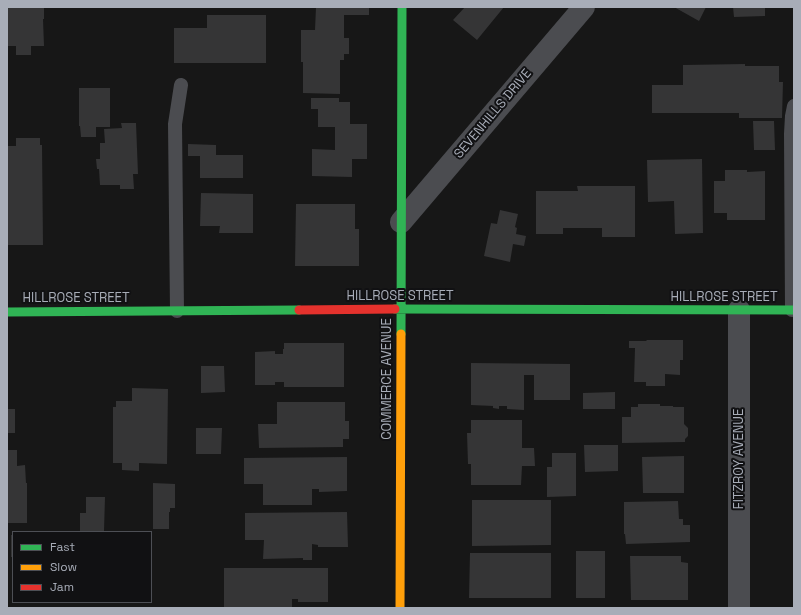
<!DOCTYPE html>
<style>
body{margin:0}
#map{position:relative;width:801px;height:615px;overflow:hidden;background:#171717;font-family:"Space Grotesk",sans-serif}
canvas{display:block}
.frame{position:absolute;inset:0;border:8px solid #a8adb8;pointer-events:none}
.legend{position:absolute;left:12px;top:531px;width:140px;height:72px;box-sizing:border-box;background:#111113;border:1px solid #4d4f55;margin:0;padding:5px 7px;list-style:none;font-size:12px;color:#a8adb8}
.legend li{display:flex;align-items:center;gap:8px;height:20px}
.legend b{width:20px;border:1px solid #4d4f55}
</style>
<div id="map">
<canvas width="801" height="615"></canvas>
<div class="frame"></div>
<ul class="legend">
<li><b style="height:5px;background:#30b455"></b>Fast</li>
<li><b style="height:5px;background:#ff9f0a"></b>Slow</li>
<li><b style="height:5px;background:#e5322d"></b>Jam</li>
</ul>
</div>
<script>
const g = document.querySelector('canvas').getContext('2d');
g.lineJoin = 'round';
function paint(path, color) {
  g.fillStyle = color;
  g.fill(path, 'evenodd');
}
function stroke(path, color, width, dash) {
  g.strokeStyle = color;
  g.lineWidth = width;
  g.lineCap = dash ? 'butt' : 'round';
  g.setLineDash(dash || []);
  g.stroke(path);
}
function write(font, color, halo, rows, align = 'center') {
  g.font = font + ' "Space Grotesk",sans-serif';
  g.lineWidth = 4;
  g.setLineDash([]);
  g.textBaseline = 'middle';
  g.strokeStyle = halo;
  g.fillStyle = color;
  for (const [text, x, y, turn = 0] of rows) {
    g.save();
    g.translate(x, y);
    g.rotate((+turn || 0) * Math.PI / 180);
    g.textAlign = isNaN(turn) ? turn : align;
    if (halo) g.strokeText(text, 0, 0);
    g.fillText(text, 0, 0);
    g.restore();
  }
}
const building = new Path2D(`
 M 7,7 L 44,7 L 44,19 L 43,19 L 44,46 L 31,46 L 31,55 L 16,55 L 16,46 L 7,46 Z
 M 316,7 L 369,7 L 369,15 L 344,15 L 344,38 L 349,38 L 349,54 L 344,54 L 344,60 L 340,60 L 340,94 L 303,93 L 303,62 L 301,62 L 301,30 L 315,30 Z
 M 465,7 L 504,7 L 477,40 L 453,20 Z
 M 674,7 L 706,7 L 699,21 Z
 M 733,7 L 765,7 L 765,16 L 734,17 Z
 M 207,15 L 266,15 L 266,63 L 174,63 L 174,28 L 207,28 Z
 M 745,64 L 745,66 L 779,66 L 779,82 L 783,82 L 782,118 L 739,118 L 739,113 L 652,113 L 652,85 L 683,85 L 683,65 Z
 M 79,88 L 110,88 L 110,127 L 96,127 L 96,137 L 81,137 L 80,126 L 79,126 Z
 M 311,98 L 339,98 L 339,102 L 350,102 L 350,124 L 367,124 L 367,159 L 352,159 L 352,177 L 312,176 L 312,149 L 335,150 L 335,127 L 318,127 L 318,109 L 311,109 Z
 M 753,121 L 774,121 L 775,150 L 754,150 Z
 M 121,123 L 136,123 L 138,174 L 133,174 L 134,189 L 120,189 L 120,185 L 100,185 L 99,169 L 97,169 L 96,159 L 100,159 L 100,143 L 105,143 L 104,129 L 122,128 Z
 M 16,138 L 40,138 L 40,145 L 42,145 L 43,245 L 7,245 L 7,146 L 16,146 Z
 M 188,144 L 216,145 L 216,155 L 243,155 L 243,178 L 200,178 L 200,156 L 188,156 Z
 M 702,159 L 703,233 L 675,234 L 674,201 L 648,202 L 647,160 Z
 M 725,170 L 747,170 L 747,172 L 765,171 L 765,220 L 727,220 L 727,213 L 714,213 L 714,181 L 725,181 Z
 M 577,186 L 635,186 L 635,237 L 602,237 L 602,228 L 563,228 L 563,234 L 536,234 L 536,191 L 578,191 Z
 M 201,193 L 253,194 L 253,233 L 219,233 L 220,226 L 200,226 Z
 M 296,204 L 355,204 L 355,229 L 359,229 L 359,266 L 295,266 Z
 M 500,210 L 518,214 L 515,227 L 517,228 L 516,234 L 526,236 L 524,246 L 513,244 L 510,262 L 484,256 L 491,223 L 497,224 Z
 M 647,340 L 683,340 L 683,360 L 680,360 L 680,375 L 665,374 L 665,386 L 646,386 L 646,382 L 634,382 L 635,348 L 629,348 L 629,341 L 646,341 Z
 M 284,343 L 344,343 L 344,387 L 284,387 L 284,382 L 275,382 L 275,385 L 255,385 L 255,352 L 275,351 L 275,354 L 283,354 L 283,349 L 284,349 Z
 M 471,363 L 570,364 L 570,400 L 534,400 L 534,375 L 524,375 L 524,410 L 507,409 L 507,406 L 499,406 L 499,409 L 493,408 L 493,406 L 471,405 Z
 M 201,366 L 224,366 L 225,392 L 201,393 Z
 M 132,388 L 168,389 L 167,464 L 139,463 L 139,471 L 122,470 L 122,463 L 113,463 L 113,407 L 116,407 L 116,401 L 132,401 Z
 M 615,392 L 615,409 L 583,409 L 583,393 Z
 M 277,402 L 345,402 L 345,421 L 349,421 L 349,439 L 343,439 L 343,447 L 259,448 L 258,424 L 277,424 Z
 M 638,404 L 660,404 L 660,406 L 673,406 L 673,407 L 684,407 L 684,424 L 688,428 L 688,436 L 685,439 L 685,442 L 622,443 L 622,417 L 631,417 L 631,407 L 638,407 Z
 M 7,409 L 15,409 L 15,433 L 7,433 Z
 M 471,420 L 522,420 L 522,448 L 534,448 L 535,466 L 522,466 L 521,485 L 471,485 L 471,464 L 468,464 L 467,433 L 471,433 Z
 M 196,428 L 222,428 L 221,454 L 196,454 Z
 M 584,445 L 618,445 L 618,471 L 585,472 Z
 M 7,450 L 17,450 L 17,466 L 25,465 L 26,483 L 27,483 L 27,523 L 7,523 Z
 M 552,453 L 576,453 L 576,496 L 547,497 L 547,467 L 552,467 Z
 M 684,456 L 684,493 L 643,493 L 642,457 Z
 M 347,457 L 347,491 L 319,492 L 319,489 L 312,489 L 312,505 L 263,505 L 263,484 L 244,484 L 244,458 Z
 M 153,483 L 175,484 L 175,508 L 170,508 L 170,512 L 169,512 L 169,529 L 153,529 Z
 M 86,497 L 105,497 L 104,531 L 80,531 L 80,513 L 86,513 Z
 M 472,500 L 551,500 L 551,545 L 472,546 Z
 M 678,501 L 679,519 L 683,519 L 683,525 L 690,525 L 690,542 L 626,544 L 625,534 L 624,534 L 624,502 Z
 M 347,512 L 348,547 L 318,547 L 318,545 L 312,544 L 312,560 L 303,560 L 303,558 L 263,559 L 264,540 L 245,540 L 245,513 Z
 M 11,535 L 13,535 L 13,557 L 11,557 Z
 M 576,551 L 605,551 L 605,598 L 576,598 Z
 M 470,553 L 551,553 L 551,598 L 469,598 Z
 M 630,556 L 681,556 L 681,562 L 688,563 L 688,600 L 631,600 Z
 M 224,568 L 328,568 L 328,602 L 298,602 L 298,599 L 292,599 L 292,608 L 224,608 Z`);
const lane = new Path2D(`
 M 792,310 L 791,134 L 792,116 L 794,106
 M 177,311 L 175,124 L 181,85`);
const street = new Path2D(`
 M 401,222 L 584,7
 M 739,608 L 739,310`);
const fast = new Path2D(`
 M 395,309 L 794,310
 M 7,312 L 299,310
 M 401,334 L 402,7`);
const slow = new Path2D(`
 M 400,608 L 401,334`);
const jam = new Path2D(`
 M 299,310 L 395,309`);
const streetNames = [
 ["SEVENHILLS DRIVE",493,114,-50],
 ["HILLROSE STREET",400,296],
 ["HILLROSE STREET",724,297],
 ["HILLROSE STREET",76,298],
 ["COMMERCE AVENUE",387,379,-90],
 ["FITZROY AVENUE",739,459,-90]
];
paint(building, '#353536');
stroke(lane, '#4b4c50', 14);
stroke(street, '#4b4c50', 22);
stroke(fast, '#30b455', 9);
stroke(slow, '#ff9f0a', 9);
stroke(jam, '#e5322d', 9);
write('13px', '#a8adb8', '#111113', streetNames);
</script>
